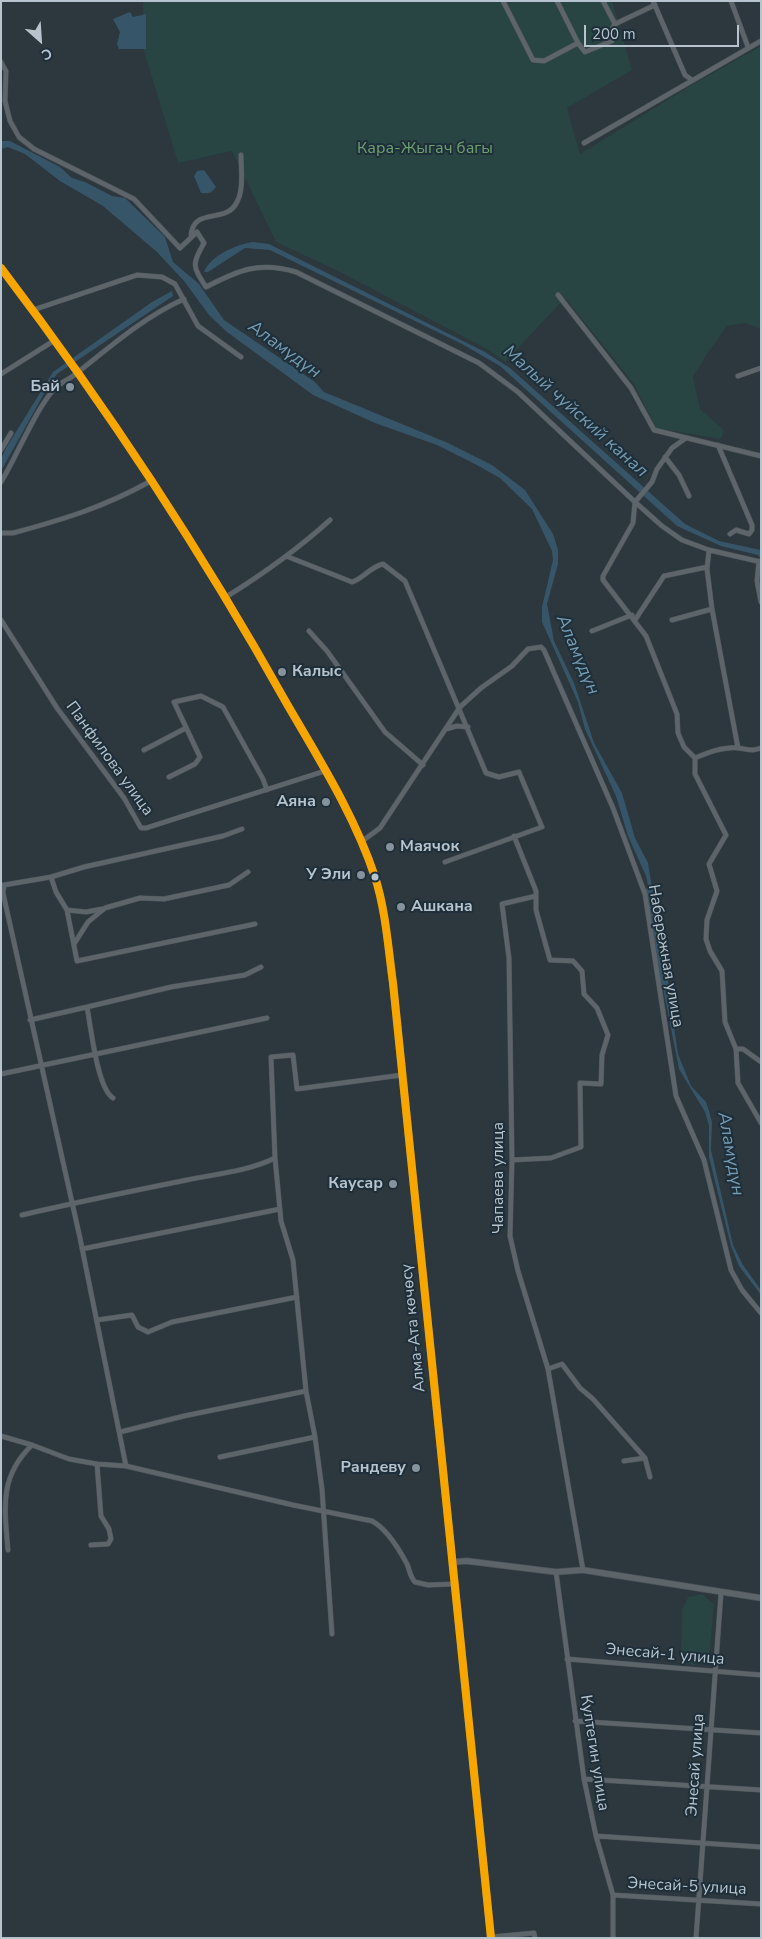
<!DOCTYPE html>
<meta charset="utf-8">
<style>
body{margin:0}
#map{position:relative;width:762px;height:1939px;overflow:hidden;background:#2c373e;font-family:"Nunito Sans",sans-serif}
canvas{display:block}
.frame{position:absolute;inset:0;border:2px solid #b7c4ce;pointer-events:none}
.north{position:absolute;left:15px;top:15px;width:50px;height:50px;-webkit-text-stroke:4px #1e2f3a;paint-order:stroke;rotate:154deg;font-size:14px;font-weight:700;line-height:20px;text-align:center;color:#b7c4ce}
.north::after{content:'';display:block;margin:auto;width:18px;height:22px;background:#b7c4ce;clip-path:polygon(50% 0,100% 100%,50% 72%,0 100%)}
.scale{position:absolute;left:584px;top:25px;width:155px;height:22px;box-sizing:border-box;border:2px solid #b7c4ce;border-top:0;padding-left:6px;font-size:15px;line-height:18px;white-space:nowrap;color:#b7c4ce;-webkit-text-stroke:4px #1e2f3a;paint-order:stroke}
</style>
<div id="map">
<canvas width="762" height="1939"></canvas>
<div class="frame"></div>
<div class="north">С</div>
<div class="scale">200 m</div>
</div>
<script>
const g = document.querySelector('canvas').getContext('2d');
g.lineJoin = 'round';
function paint(path, color) {
  g.fillStyle = color;
  g.fill(path, 'evenodd');
}
function stroke(path, color, width, dash) {
  g.strokeStyle = color;
  g.lineWidth = width;
  g.lineCap = dash ? 'butt' : 'round';
  g.setLineDash(dash || []);
  g.stroke(path);
}
function write(font, color, halo, rows, align = 'center') {
  g.font = font + ' "Nunito Sans",sans-serif';
  g.lineWidth = 4;
  g.setLineDash([]);
  g.textBaseline = 'middle';
  g.strokeStyle = halo;
  g.fillStyle = color;
  for (const [text, x, y, turn = 0] of rows) {
    g.save();
    g.translate(x, y);
    g.rotate((+turn || 0) * Math.PI / 180);
    g.textAlign = isNaN(turn) ? turn : align;
    if (halo) g.strokeText(text, 0, 0);
    g.fillText(text, 0, 0);
    g.restore();
  }
}
const green = new Path2D(`
 M 143,1 L 612,1 L 632,70 L 567,108 L 580,154 L 690,86 L 761,46 L 761,329 L 745,323 L 727,326 L 707,354 L 693,377 L 700,409 L 724,430 L 721,439 L 656,428 L 634,384 L 565,298 L 505,362 L 487,349 L 338,271 L 276,242 L 232,151 L 178,163 L 144,51 Z
 M 702,1594 L 714,1604 L 710,1649 L 706,1661 L 693,1666 L 683,1660 L 681,1656 L 682,1610 L 688,1597 Z`);
const water = new Path2D(`
 M 130,12 L 133,17 L 146,14 L 146,49 L 119,49 L 117,44 L 120,32 L 113,19 Z
 M 1,141 L 10,141 L 60,167 L 72,178 L 85,182 L 112,196 L 125,198 L 165,237 L 173,262 L 199,284 L 224,320 L 315,382 L 324,392 L 448,443 L 492,465 L 525,490 L 553,534 L 558,550 L 558,564 L 547,604 L 554,641 L 574,683 L 594,743 L 622,793 L 635,838 L 648,863 L 654,900 L 663,927 L 667,980 L 678,1054 L 691,1086 L 706,1102 L 709,1111 L 712,1122 L 711,1150 L 733,1245 L 743,1265 L 761,1290 L 761,1295 L 739,1266 L 731,1246 L 709,1157 L 709,1126 L 705,1112 L 679,1069 L 662,983 L 662,947 L 646,876 L 628,836 L 616,796 L 585,729 L 578,702 L 542,622 L 542,607 L 553,560 L 552,551 L 532,509 L 500,478 L 475,464 L 437,445 L 375,423 L 313,395 L 227,332 L 209,315 L 184,281 L 157,252 L 103,206 L 60,181 L 25,154 L 8,147 L 1,149 Z
 M 204,170 L 216,187 C 212,193 208,194 201,193 L 194,176 L 197,171 Z
 M 253,242 L 269,244 L 485,352 L 510,368 L 685,524 L 719,541 L 761,550 L 761,559 L 758,555 L 721,546 L 677,526 L 500,366 L 462,344 L 270,250 L 245,248 L 208,272 L 204,272 C 210,256 237,244 253,242 Z
 M 172,291 L 173,296 L 57,374 L 46,390 L 1,471 L 1,459 L 6,448 L 53,372 L 152,302 Z`);
const river = new Path2D(`
 M 650,891 L 664,984`);
const minor = new Path2D(`
 M 503,1 L 533,60 L 544,61 L 578,43
 M 557,1 L 578,43 L 585,52 L 612,41 L 612,29 L 615,24
 M 603,1 L 615,24 L 655,5
 M 653,1 L 685,75 L 692,80
 M 731,1 L 748,47
 M 1,62 L 6,71 L 5,101 L 10,121 L 19,137 L 34,149 L 134,199 L 180,248 L 197,232 L 204,243 C 192,265 192,265 206,287 C 239,270 259,261 296,272 L 479,363 L 518,392 L 635,502 L 662,526 L 682,540 L 709,550 L 761,562
 M 584,143 L 761,41
 M 191,235 C 194,206 226,225 237,202 C 244,189 241,169 241,155
 M 558,295 L 631,388 L 654,430 L 761,456
 M 33,310 L 137,275 L 162,277 L 175,284 L 198,326 L 241,357
 M 1,374 L 55,340
 M 738,376 L 761,368
 M 686,438 L 672,448 L 657,469 L 652,482 L 635,502 L 633,523 L 603,576 L 603,580 L 646,636 L 677,714 L 678,733 L 684,747 L 695,758 L 695,774 L 726,835 L 709,864 L 717,891 L 707,920 L 706,939 L 710,951 L 722,971 L 725,1022 L 736,1049 L 738,1083 L 761,1123
 M 718,445 L 752,525 L 752,530 L 749,534 L 736,530 L 730,534
 M 1,450 L 11,433
 M 665,457 L 679,475 L 689,496
 M 1,482 C 17,456 35,410 55,388 C 60,383 70,379 77,373 C 111,346 144,317 184,299
 M 1,533 L 13,533 C 65,519 104,507 151,481
 M 709,550 L 707,569 L 712,609 L 738,748
 M 286,556 L 352,582 C 364,578 370,567 383,564 L 405,581 L 486,773 L 499,777 L 519,772 L 542,827 L 445,862
 M 759,561 L 757,581 L 761,602
 M 226,597 C 263,574 298,549 330,520
 M 1,620 L 57,708 L 124,798 L 141,828 L 146,828 L 325,771
 M 635,620 L 664,576 L 707,567
 M 672,620 L 712,609
 M 309,631 L 327,651 L 385,732 L 423,765
 M 592,631 L 632,615
 M 446,729 L 457,726 L 468,727
 M 144,750 L 186,728
 M 695,758 C 707,753 724,746 738,748 C 748,749 751,752 761,748
 M 169,777 L 195,764 L 200,757 L 174,702 L 201,696 L 223,707 L 263,779 L 267,790
 M 242,829 L 223,836 L 84,867 L 51,877 L 56,892 L 67,910 L 77,961 L 255,924
 M 361,842 L 380,828 L 460,707 L 481,688 L 512,666 L 528,649 L 541,647 L 544,650 L 613,808 L 645,894 L 676,1096 L 704,1160 L 731,1270 L 742,1290 L 761,1313
 M 1,885 L 4,885 L 3,893 L 80,1238 L 126,1466
 M 4,885 L 51,877
 M 536,896 L 502,904 L 509,958 L 512,1160 L 510,1236 L 518,1271 L 548,1369 L 583,1570
 M 67,910 L 86,912 L 102,909
 M 74,944 L 88,922 L 105,908 L 140,898 L 164,899 L 229,885 L 248,872
 M 87,1007 L 171,987 L 245,975 L 261,967
 M 30,1020 L 87,1007 C 91,1027 97,1088 113,1098
 M 736,1049 L 743,1049 L 761,1062
 M 1,1074 L 267,1018
 M 512,1160 L 551,1158 L 581,1147 L 580,1083 L 601,1084 L 602,1055 L 608,1035 L 597,1008 L 584,994 L 582,971 L 573,961 L 550,960 L 536,910 L 536,891 L 514,836
 M 22,1215 C 77,1202 132,1191 187,1180 C 216,1174 249,1171 275,1158
 M 82,1249 L 280,1209
 M 97,1320 L 132,1315 L 138,1327 L 148,1332 L 172,1322 L 297,1297
 M 548,1369 L 562,1364 L 580,1388 L 593,1399 L 645,1458 L 650,1477
 M 306,1391 L 293,1260 L 281,1221 L 275,1158 L 271,1057 L 293,1055 L 297,1089 L 402,1075
 M 120,1432 L 184,1416 L 306,1391 L 315,1437
 M 1,1436 L 32,1445 C 0,1476 4,1505 8,1550
 M 32,1445 L 69,1459 L 97,1464 L 101,1516 L 109,1529 L 111,1539 L 108,1544 L 91,1545
 M 220,1457 L 315,1437 L 322,1489 L 332,1634
 M 624,1461 L 645,1458
 M 97,1464 L 126,1466 L 293,1505 L 372,1521 C 387,1529 399,1549 407,1564 C 410,1571 410,1577 415,1582 L 428,1585 L 455,1584
 M 556,1572 L 584,1779 L 596,1836 L 613,1895 L 613,1938
 M 567,1659 L 761,1675
 M 575,1721 L 761,1733
 M 584,1779 L 761,1790
 M 596,1836 L 761,1847
 M 613,1895 L 761,1904
 M 491,1937 L 534,1933 L 535,1938
 M 696,1938 L 721,1593`);
const tertiary = new Path2D(`
 M 452,1562 L 467,1561 L 556,1572 L 583,1570 L 761,1598`);
const primary = new Path2D(`
 M 1,268 C 106,406 202,552 287,704 C 319,759 355,816 375,877 C 386,912 388,947 393,983 L 491,1938`);
const bus1 = new Path2D(`
 M 1,268 C 106,406 202,552 287,704 C 319,759 355,816 375,877 C 386,912 388,947 393,983 L 491,1938`);
const markers = [
 [70,387,5,"#86939c"],
 [282,672,5,"#86939c"],
 [326,802,5,"#86939c"],
 [390,847,5,"#86939c"],
 [361,875,5,"#86939c"],
 [375,877,4.5,"#b7c4ce"],
 [401,907,5,"#86939c"],
 [393,1184,5,"#86939c"],
 [416,1468,5,"#86939c"]
];
const parkNames = [
 ["Кара-Жыгач багы",425,149]
];
const poiNames = [
 ["Бай",60,387],
 ["Калыс",292,672,"left"],
 ["Аяна",316,802],
 ["Маячок",400,847,"left"],
 ["У Эли",351,875],
 ["Ашкана",411,907,"left"],
 ["Каусар",383,1184],
 ["Рандеву",406,1468]
];
const streetNames = [
 ["Панфилова улица",109,759,54],
 ["Набережная улица",665,956,80],
 ["Чапаева улица",499,1178,-90],
 ["Алма-Ата көчөсү",414,1328,-96],
 ["Энесай-1 улица",665,1655,5],
 ["Култегин улица",594,1753,81],
 ["Энесай улица",696,1765,-86],
 ["Энесай-5 улица",687,1887,3]
];
const waterNames = [
 ["Аламүдүн",284,350,36],
 ["Малый чуйский канал",575,412,42],
 ["Аламүдүн",577,655,67],
 ["Аламүдүн",730,1154,80]
];
paint(green, '#284443');
paint(water, '#375569');
stroke(river, '#375569', 9);
stroke(minor, '#4b5358', 5.5);
stroke(tertiary, '#4b5358', 7);
stroke(primary, '#4b545a', 8);
stroke(minor, '#5d656b', 4.5);
stroke(tertiary, '#5d656b', 5.5);
stroke(primary, '#60676c', 7);
stroke(bus1, '#f7a600', 8);
for (const [x, y, r, color] of markers) {
  const dot = new Path2D();
  dot.arc(x, y, r, 0, 2 * Math.PI);
  g.fillStyle = color;
  g.fill(dot);
  stroke(dot, '#1e2f3a', 2);
}
write('16px', '#6da06f', '#1e2f3a', parkNames);
write('bold 16px', '#b7c4ce', '#1e2f3a', poiNames, 'right');
write('16px', '#b7c4ce', '#1e2f3a', streetNames);
write('italic 18px', '#759bb3', '#1e2f3a', waterNames);
</script>
